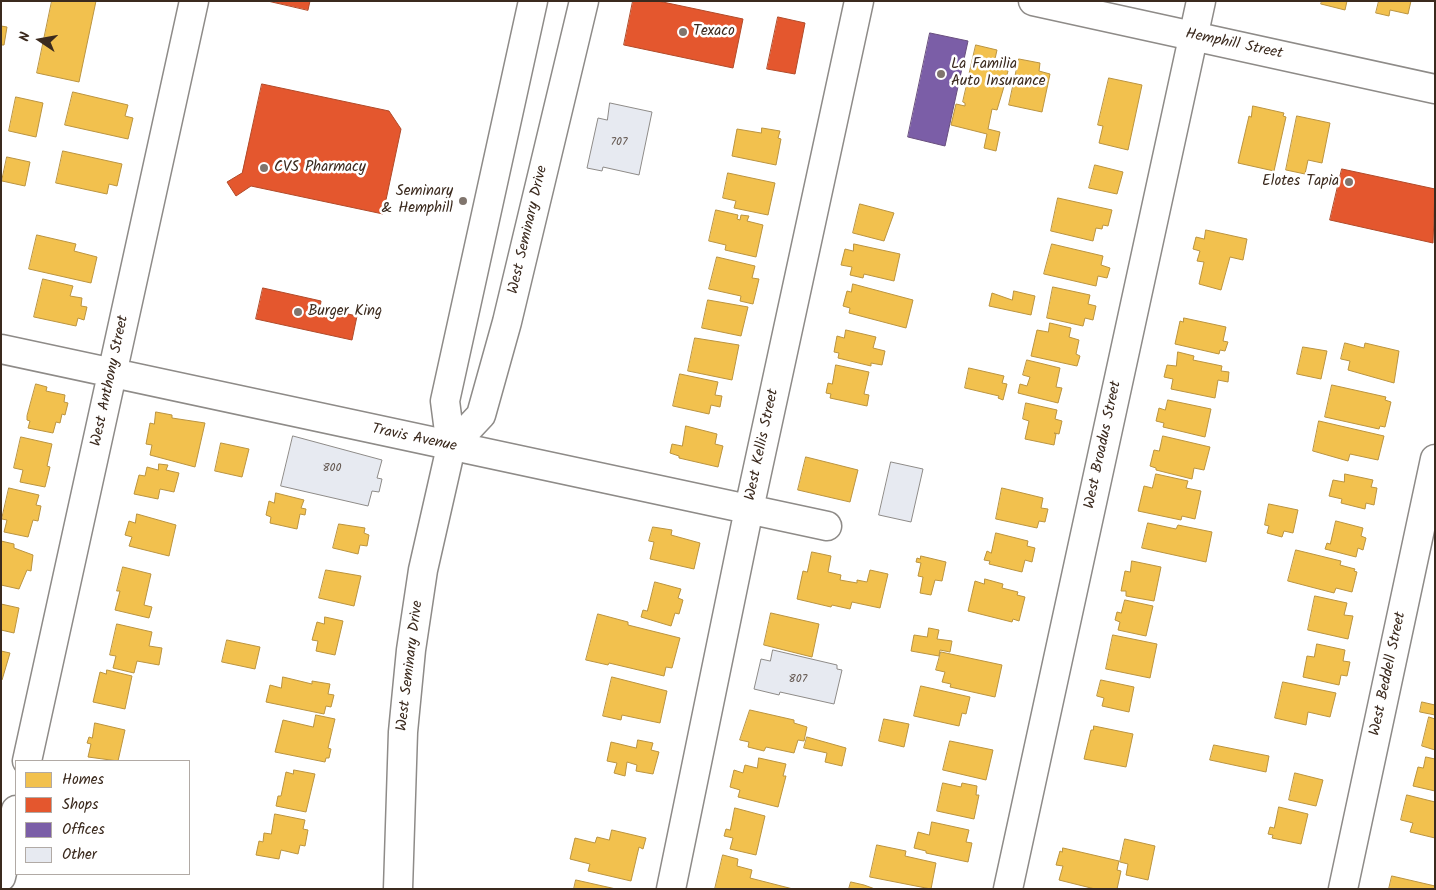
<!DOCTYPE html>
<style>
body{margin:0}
#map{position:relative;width:1436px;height:890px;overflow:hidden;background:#fff;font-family:Kalam,sans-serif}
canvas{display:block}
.frame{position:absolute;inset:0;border:2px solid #3b2a1e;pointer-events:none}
.legend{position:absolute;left:15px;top:760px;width:175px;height:115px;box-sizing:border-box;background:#fff;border:1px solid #b1aaa5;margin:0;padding:6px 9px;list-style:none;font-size:15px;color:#3b2a1e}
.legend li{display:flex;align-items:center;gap:10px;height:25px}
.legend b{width:25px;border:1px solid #b1aaa5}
.north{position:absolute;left:15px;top:15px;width:50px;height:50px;-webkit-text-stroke:4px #fff;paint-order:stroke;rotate:282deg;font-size:14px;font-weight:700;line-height:20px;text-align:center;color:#3b2a1e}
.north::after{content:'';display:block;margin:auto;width:18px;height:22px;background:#3b2a1e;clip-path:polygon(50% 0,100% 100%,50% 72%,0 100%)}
</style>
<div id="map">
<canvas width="1436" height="890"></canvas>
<div class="frame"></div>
<ul class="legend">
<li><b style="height:14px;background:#f2c14e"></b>Homes</li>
<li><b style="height:14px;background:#e4572e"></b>Shops</li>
<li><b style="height:14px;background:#7b5ea7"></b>Offices</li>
<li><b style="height:14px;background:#e7eaf1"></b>Other</li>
</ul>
<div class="north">N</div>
</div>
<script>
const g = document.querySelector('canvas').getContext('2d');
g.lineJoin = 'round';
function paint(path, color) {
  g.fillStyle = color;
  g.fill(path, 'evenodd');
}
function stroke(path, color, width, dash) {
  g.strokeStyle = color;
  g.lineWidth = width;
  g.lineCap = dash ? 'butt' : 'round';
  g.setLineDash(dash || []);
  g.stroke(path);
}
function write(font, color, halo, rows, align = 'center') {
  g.font = font + ' Kalam,sans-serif';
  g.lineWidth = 5;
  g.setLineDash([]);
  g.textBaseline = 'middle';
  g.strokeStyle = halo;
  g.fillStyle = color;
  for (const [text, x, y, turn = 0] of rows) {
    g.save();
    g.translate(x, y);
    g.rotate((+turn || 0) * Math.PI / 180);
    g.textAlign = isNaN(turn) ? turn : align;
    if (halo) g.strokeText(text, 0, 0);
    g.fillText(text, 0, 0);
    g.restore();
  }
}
const homes = new Path2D(`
 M 52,1 L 96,1 L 79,82 L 37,73 Z
 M 1322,1 L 1347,1 L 1345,10 L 1321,4 Z
 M 1379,1 L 1411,1 L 1408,14 L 1390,10 L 1389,16 L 1376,13 Z
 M 1,26 L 7,27 L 4,45 L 1,45 Z
 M 976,45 L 997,50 L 995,59 L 1008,62 L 1006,70 L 1008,71 L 1003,90 L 997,110 L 992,109 L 988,129 L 1000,132 L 996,151 L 984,148 L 987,134 L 951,125 L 956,104 L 965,106 L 965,103 L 963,102 Z
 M 1019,59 L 1040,63 L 1039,71 L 1050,74 L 1042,112 L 1009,105 Z
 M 1109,78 L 1142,85 L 1128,150 L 1099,143 L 1103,126 L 1098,125 Z
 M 73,92 L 128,105 L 125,116 L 133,118 L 128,139 L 65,125 Z
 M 16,97 L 43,103 L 36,137 L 9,131 Z
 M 1253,106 L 1284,113 L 1283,116 L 1286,117 L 1274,171 L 1238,163 L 1249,116 L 1251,117 Z
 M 1297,116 L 1330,123 L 1322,163 L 1308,160 L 1305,174 L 1286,170 Z
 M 762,128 L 780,131 L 778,138 L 781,139 L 776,165 L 732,156 L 737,129 L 761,133 Z
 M 63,151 L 122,164 L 117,186 L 109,184 L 107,194 L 56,183 Z
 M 7,157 L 30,162 L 25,186 L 2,181 Z
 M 1095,165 L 1123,172 L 1117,194 L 1089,188 Z
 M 728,173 L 775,183 L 768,215 L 734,208 L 736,201 L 723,198 Z
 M 1058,198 L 1112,210 L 1108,226 L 1103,225 L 1102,229 L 1096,228 L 1093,241 L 1051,231 Z
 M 860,204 L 894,213 L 884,241 L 853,233 Z
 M 716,210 L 738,215 L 737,219 L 740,220 L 741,215 L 749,216 L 747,221 L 763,225 L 756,257 L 725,250 L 726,245 L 709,241 Z
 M 1206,230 L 1247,239 L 1243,260 L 1230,257 L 1221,290 L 1199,284 L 1204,262 L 1197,261 L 1200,251 L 1193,249 L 1196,237 L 1204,239 Z
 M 37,235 L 76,244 L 74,251 L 97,257 L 91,283 L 29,269 Z
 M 854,244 L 900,254 L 894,281 L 864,274 L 863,278 L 850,275 L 852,267 L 841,265 L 845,249 L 853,251 Z
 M 1052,244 L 1103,256 L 1101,265 L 1110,268 L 1107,278 L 1098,276 L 1096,286 L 1044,274 Z
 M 717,257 L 755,266 L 752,278 L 759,279 L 753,304 L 740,301 L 741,296 L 709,289 Z
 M 43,279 L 73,286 L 70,296 L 82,298 L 81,306 L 87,307 L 84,320 L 78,318 L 76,326 L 34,317 Z
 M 853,284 L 913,300 L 906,328 L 849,313 L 850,308 L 843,306 L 847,291 L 851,292 Z
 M 1053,287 L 1090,295 L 1088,304 L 1096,306 L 1093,320 L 1085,318 L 1083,326 L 1047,318 Z
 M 1014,291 L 1035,296 L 1031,315 L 989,306 L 992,293 L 1012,300 Z
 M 708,300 L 748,307 L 741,336 L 702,328 Z
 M 1184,318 L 1226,327 L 1223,341 L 1228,342 L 1225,351 L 1220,350 L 1219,354 L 1175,344 L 1180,321 L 1183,322 Z
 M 1050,323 L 1071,328 L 1069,337 L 1079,340 L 1076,354 L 1080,356 L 1077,366 L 1031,356 L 1037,330 L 1048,332 Z
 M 846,330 L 876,337 L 873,348 L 885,351 L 882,365 L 871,363 L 871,366 L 838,358 L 839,353 L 834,352 L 837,336 L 844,338 Z
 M 695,338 L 739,345 L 732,380 L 688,371 Z
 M 1345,343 L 1364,348 L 1365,343 L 1399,351 L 1394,383 L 1348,370 L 1350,361 L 1341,359 Z
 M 1303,347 L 1327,351 L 1321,379 L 1297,374 Z
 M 1178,352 L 1194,356 L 1193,360 L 1222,366 L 1221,371 L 1229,372 L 1228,382 L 1218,380 L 1215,398 L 1171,389 L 1173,379 L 1164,377 L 1167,365 L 1176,366 Z
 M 1027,360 L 1060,368 L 1056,387 L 1062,388 L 1058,403 L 1018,393 L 1020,384 L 1027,386 L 1030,377 L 1023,375 Z
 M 836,365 L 869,372 L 864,394 L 869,395 L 867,406 L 830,398 L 831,394 L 826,393 L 828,383 L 832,384 Z
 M 969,368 L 1004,376 L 1002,383 L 1007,384 L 1003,400 L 998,398 L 999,396 L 965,388 Z
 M 680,374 L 718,382 L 715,395 L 722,396 L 720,407 L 711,405 L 709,414 L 673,406 Z
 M 36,384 L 47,387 L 46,391 L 65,395 L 64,402 L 68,403 L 65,415 L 62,414 L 60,423 L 56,422 L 53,433 L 28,428 L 30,421 L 27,420 L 27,416 Z
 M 1332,385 L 1386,397 L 1385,400 L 1391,402 L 1385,427 L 1380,426 L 1379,429 L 1325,417 Z
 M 1168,400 L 1211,409 L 1205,437 L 1163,427 L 1164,423 L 1156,421 L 1159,408 L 1165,410 Z
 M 1026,403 L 1057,410 L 1055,419 L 1062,421 L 1059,434 L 1054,433 L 1056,434 L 1054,445 L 1025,439 L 1029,421 L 1023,419 Z
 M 156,412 L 172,415 L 172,418 L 205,423 L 195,467 L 150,455 L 152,445 L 146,444 L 150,423 L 154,424 Z
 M 1319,421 L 1384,436 L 1378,460 L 1350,454 L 1348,461 L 1313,451 Z
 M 686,426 L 717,434 L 715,444 L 723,446 L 718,467 L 679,458 L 679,456 L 670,453 L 672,444 L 682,446 Z
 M 1163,436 L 1210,447 L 1204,470 L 1194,468 L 1192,479 L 1156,470 L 1156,468 L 1150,466 L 1154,450 L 1159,451 Z
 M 21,437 L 52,444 L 47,466 L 50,467 L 45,487 L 20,482 L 23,470 L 14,468 Z
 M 221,443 L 249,449 L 242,477 L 215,471 Z
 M 806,457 L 858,470 L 850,502 L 798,490 Z
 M 159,464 L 168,465 L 166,470 L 179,473 L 174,492 L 160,489 L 158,499 L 134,494 L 139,475 L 145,476 L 147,467 L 158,470 Z
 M 1156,474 L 1188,481 L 1186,488 L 1201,491 L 1195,519 L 1182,516 L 1181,520 L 1138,511 L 1144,486 L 1152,488 Z
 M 1345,474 L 1373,480 L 1371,487 L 1377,488 L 1374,505 L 1366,503 L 1365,509 L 1341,503 L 1342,499 L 1329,496 L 1333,480 L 1344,482 Z
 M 9,488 L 39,495 L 36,505 L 41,506 L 38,521 L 33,520 L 28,537 L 4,532 L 7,520 L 2,519 Z
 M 1002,488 L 1043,498 L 1041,508 L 1048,509 L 1045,522 L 1039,521 L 1037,528 L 996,519 Z
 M 276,493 L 304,500 L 301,508 L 306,509 L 305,515 L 300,514 L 297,529 L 270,523 L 271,517 L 266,515 L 269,501 L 274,503 Z
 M 1269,504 L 1298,510 L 1293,533 L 1284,531 L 1282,537 L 1267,533 L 1269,526 L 1265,525 Z
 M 137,514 L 176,525 L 169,556 L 129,546 L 132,537 L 125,535 L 129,521 L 135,523 Z
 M 1336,521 L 1363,528 L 1361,536 L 1366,538 L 1363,550 L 1358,548 L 1356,557 L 1325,549 L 1327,543 L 1330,544 Z
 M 1148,523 L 1176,529 L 1178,525 L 1212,532 L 1206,562 L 1142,548 Z
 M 339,524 L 365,528 L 364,533 L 369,535 L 367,546 L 360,545 L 358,554 L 333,548 Z
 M 653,527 L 672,530 L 671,535 L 700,543 L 694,569 L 650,559 L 654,542 L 649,541 Z
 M 996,533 L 1028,541 L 1027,546 L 1035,548 L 1032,562 L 1025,560 L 1022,572 L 989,564 L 990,561 L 984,560 L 987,551 L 991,553 Z
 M 1,541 L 14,544 L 14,548 L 33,555 L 31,571 L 27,570 L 19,589 L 1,585 Z
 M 1296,550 L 1341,561 L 1340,565 L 1355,569 L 1354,571 L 1357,572 L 1352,592 L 1336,588 L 1334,593 L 1288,581 Z
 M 812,552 L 831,556 L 828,572 L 841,575 L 840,580 L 857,583 L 857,580 L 867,582 L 870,570 L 888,574 L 880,608 L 852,602 L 850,609 L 832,605 L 831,607 L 797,599 L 803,571 L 807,572 Z
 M 921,556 L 946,562 L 942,581 L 935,580 L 931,595 L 920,593 L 923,577 L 918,576 L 921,563 L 916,562 L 917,558 L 920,559 Z
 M 1132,561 L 1161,567 L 1154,601 L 1126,596 L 1126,591 L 1121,591 L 1125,571 L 1130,572 Z
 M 123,567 L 151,574 L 144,605 L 152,607 L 149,618 L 115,610 L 120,591 L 117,591 Z
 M 326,570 L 361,576 L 354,606 L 319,598 Z
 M 985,579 L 1003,584 L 1002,588 L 1018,592 L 1017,595 L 1025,597 L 1019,621 L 1013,619 L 1012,622 L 968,611 L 975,581 L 984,584 Z
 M 655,582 L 681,589 L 678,598 L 683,600 L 679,614 L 675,613 L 671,626 L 641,617 L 643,610 L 647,611 Z
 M 1315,596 L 1347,603 L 1344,615 L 1353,616 L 1348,639 L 1308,630 Z
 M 1125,600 L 1153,606 L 1146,636 L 1118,630 L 1120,622 L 1115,620 L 1117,612 L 1121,613 Z
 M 1,604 L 19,608 L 14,633 L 1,630 Z
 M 771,613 L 819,624 L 812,657 L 764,645 Z
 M 598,614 L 628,622 L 628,625 L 680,638 L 672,668 L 666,667 L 664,676 L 609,663 L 608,665 L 586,660 Z
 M 325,617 L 343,621 L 335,655 L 316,651 L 318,641 L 312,640 L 317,622 L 324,624 Z
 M 117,624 L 152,632 L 149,646 L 162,648 L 159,665 L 137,661 L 134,673 L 113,668 L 116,656 L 110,655 Z
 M 929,628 L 939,630 L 937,639 L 952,641 L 950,652 L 940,650 L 939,656 L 911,651 L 914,635 L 927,637 Z
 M 1113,635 L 1157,644 L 1150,678 L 1106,669 Z
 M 227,640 L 260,647 L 255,669 L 222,662 Z
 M 1317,644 L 1345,650 L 1343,661 L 1350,662 L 1347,676 L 1341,675 L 1339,685 L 1303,677 L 1307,656 L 1314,657 Z
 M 1,651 L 10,653 L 2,680 L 1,680 Z
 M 941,652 L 1002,665 L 995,697 L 950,687 L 951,684 L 942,682 L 945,672 L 936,670 Z
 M 107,670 L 132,676 L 125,709 L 93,702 L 100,672 L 106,674 Z
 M 283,677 L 312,684 L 312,681 L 330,684 L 328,694 L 334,695 L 331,707 L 326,706 L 324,714 L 266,702 L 270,685 L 281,688 Z
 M 612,677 L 667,691 L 660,723 L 622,715 L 621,720 L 603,716 Z
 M 1101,680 L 1134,687 L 1129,712 L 1102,706 L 1104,698 L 1097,696 Z
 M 1283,682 L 1336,693 L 1330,717 L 1308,712 L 1306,725 L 1275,718 Z
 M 921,686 L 970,697 L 966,714 L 962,713 L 959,726 L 914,716 Z
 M 1422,702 L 1435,705 L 1435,715 L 1420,712 Z
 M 750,710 L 794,720 L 794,723 L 807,727 L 804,741 L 798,740 L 794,753 L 766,747 L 764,751 L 748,747 L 749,742 L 740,740 Z
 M 316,715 L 335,719 L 328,748 L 331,749 L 329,758 L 326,758 L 325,762 L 275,752 L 283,720 L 313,727 Z
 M 1429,717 L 1435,719 L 1435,750 L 1422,746 Z
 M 884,719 L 909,724 L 904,747 L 879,741 Z
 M 95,723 L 125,730 L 118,761 L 88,757 L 91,744 L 87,743 L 89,737 L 92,738 Z
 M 1094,726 L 1133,734 L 1126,767 L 1084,759 L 1091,730 L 1093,730 Z
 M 807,737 L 846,748 L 842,766 L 825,762 L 827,753 L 804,748 Z
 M 638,740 L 653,743 L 651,750 L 659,752 L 653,774 L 636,771 L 637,765 L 627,762 L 625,776 L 614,773 L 617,763 L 607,761 L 611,742 L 636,748 Z
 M 950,741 L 993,750 L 986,780 L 943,770 Z
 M 1214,745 L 1269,756 L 1266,772 L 1210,760 Z
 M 1426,757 L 1435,759 L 1435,791 L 1413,786 L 1418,767 L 1423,768 Z
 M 759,758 L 786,764 L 783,776 L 786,776 L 778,807 L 738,797 L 740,790 L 730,787 L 734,770 L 743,773 L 745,765 L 757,768 Z
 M 294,770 L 315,774 L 306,812 L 276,806 L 278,796 L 281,796 L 286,772 L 293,774 Z
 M 1295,773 L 1323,780 L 1316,806 L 1289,800 Z
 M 943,783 L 961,787 L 962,783 L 977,786 L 976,795 L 979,795 L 974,819 L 937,811 Z
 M 1407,795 L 1435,802 L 1435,838 L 1410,832 L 1413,823 L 1401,820 Z
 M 1279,807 L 1308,814 L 1301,844 L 1272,838 L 1273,835 L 1268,834 L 1270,827 L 1274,828 Z
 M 735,808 L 765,816 L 756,855 L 730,849 L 733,838 L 724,836 L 726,829 L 730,830 Z
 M 275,814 L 305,820 L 303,829 L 308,830 L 305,846 L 300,845 L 298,854 L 281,850 L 279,859 L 256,855 L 259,841 L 263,842 L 264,833 L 271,834 Z
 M 932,822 L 969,830 L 966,842 L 972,843 L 968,862 L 926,853 L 926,851 L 914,848 L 918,832 L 929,835 Z
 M 612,830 L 646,838 L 643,849 L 639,847 L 631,881 L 588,871 L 590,864 L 570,859 L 575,838 L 595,843 L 597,837 L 609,840 Z
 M 1125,839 L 1155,846 L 1148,880 L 1126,875 L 1128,864 L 1120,862 Z
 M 877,845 L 906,851 L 905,856 L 936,863 L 931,889 L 870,877 Z
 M 1063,848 L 1119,861 L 1117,870 L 1121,871 L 1117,889 L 1095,889 L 1059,880 L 1063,866 L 1056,865 L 1060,851 L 1062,852 Z
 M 723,855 L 738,859 L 737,866 L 752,870 L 750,878 L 793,889 L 715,889 Z
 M 1392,876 L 1435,886 L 1435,889 L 1389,889 Z
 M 576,880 L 616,889 L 574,889 Z
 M 851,882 L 864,885 L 875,889 L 849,889 Z`);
const shops = new Path2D(`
 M 268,1 L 310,1 L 308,10 Z
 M 633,1 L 658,1 L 743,19 L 733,68 L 624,45 Z
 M 778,17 L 805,23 L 795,74 L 767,69 Z
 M 262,84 L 389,111 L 401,129 L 383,214 L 251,186 L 236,196 L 227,182 L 242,173 Z
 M 1342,169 L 1435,189 L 1433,243 L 1330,220 Z
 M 263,288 L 321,301 L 320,308 L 357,316 L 352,340 L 256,319 Z`);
const offices = new Path2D(`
 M 930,33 L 968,41 L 945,146 L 908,137 Z`);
const building = new Path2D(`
 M 610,103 L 652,112 L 639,175 L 603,167 L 602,171 L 587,168 L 598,118 L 607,120 Z
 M 293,436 L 382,460 L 377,478 L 382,479 L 379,492 L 372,491 L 368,506 L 281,486 Z
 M 891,462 L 923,469 L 911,522 L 879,515 Z
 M 773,650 L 837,665 L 837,669 L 842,670 L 834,704 L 780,692 L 779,695 L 754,689 L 761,659 L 770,661 Z`);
const minor = new Path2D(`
 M 1,349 L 827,526
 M 27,761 L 194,1
 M 1,877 L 16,810
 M 671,889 L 749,509 L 859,1
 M 1008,889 L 1201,1
 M 1343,889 L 1435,459`);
const major = new Path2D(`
 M 1033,1 L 1435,89
 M 451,447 L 481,415 L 507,322 L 584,1
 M 398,889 L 403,732 L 411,650 L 423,570 L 451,447 L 445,401 L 533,1`);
const markers = [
 [683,32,5,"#80756d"],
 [941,74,5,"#80756d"],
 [264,168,5,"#80756d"],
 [1349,182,5,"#80756d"],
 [463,201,5,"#80756d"],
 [298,312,5,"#80756d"]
];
const numberNames = [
 ["707",619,143],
 ["800",332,469],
 ["807",798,680]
];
const poiNames = [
 ["Texaco",693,32],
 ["La Familia",951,65],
 ["Auto Insurance",951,82],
 ["CVS Pharmacy",274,168],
 ["Elotes Tapia",1339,182,"right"],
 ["Seminary",453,192,"right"],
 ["& Hemphill",453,209,"right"],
 ["Burger King",308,312]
];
const streetNames = [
 ["Hemphill Street",1234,45,12],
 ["West Seminary Drive",529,230,-77],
 ["West Anthony Street",111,381,-78],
 ["Travis Avenue",414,439,12],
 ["West Kellis Street",763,445,-78],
 ["West Broadus Street",1104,445,-78],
 ["West Seminary Drive",411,666,-83],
 ["West Beddell Street",1389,674,-78]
];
paint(homes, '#f2c14e');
stroke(homes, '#bb9440', 1);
paint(shops, '#e4572e');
stroke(shops, '#b14a29', 1);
paint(offices, '#7b5ea7');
stroke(offices, '#684e7e', 1);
paint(building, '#e7eaf1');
stroke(building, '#8e8b88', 1);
stroke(minor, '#8e8b88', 31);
stroke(major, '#8e8b88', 31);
stroke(minor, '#fff', 28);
stroke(major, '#fff', 28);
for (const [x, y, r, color] of markers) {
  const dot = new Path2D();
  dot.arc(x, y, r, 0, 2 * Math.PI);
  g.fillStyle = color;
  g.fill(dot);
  stroke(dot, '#fff', 2);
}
write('12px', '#665a53', null, numberNames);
write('15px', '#3b2a1e', '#fff', poiNames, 'left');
write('15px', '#3b2a1e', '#fff', streetNames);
</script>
